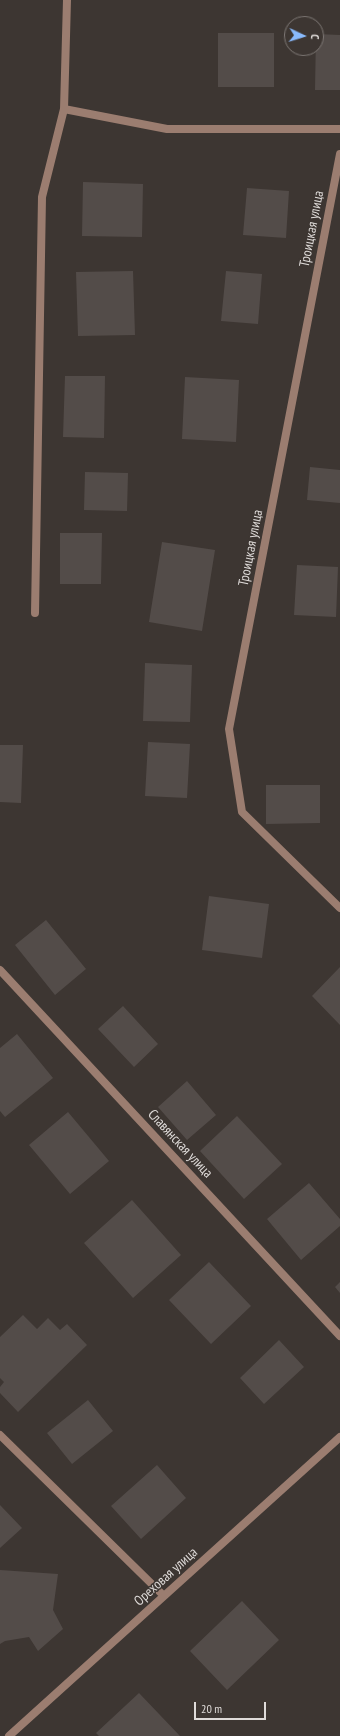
<!DOCTYPE html>
<meta charset="utf-8">
<style>
body{margin:0}
#map{position:relative;width:340px;height:1736px;overflow:hidden;background:#3d3632;font-family:"PT Sans Narrow",sans-serif}
canvas{display:block}
.north{position:absolute;left:284px;top:16px;width:40px;height:40px;box-sizing:border-box;background:#3d3632;border:1px solid #7e7875;border-radius:50%;rotate:94deg;font-size:11px;font-weight:700;line-height:16px;text-align:center;color:#dfdbd9}
.north::after{content:'';display:block;margin:auto;width:14px;height:18px;background:#89bafc;clip-path:polygon(50% 0,100% 100%,50% 72%,0 100%)}
.scale{position:absolute;left:194px;top:1702px;width:72px;height:18px;box-sizing:border-box;border:2px solid #dfdbd9;border-top:0;padding-left:5px;font-size:12px;line-height:14px;white-space:nowrap;color:#dfdbd9;-webkit-text-stroke:3px #3d3632;paint-order:stroke}
</style>
<div id="map">
<canvas width="340" height="1736"></canvas>
<div class="north">С</div>
<div class="scale">20 m</div>
</div>
<script>
const g = document.querySelector('canvas').getContext('2d');
g.lineJoin = 'round';
function paint(path, color) {
  g.fillStyle = color;
  g.fill(path, 'evenodd');
}
function stroke(path, color, width, dash) {
  g.strokeStyle = color;
  g.lineWidth = width;
  g.lineCap = dash ? 'butt' : 'round';
  g.setLineDash(dash || []);
  g.stroke(path);
}
function write(font, color, halo, rows, align = 'center') {
  g.font = font + ' "PT Sans Narrow",sans-serif';
  g.lineWidth = 3;
  g.setLineDash([]);
  g.textBaseline = 'middle';
  g.strokeStyle = halo;
  g.fillStyle = color;
  for (const [text, x, y, turn = 0] of rows) {
    g.save();
    g.translate(x, y);
    g.rotate((+turn || 0) * Math.PI / 180);
    g.textAlign = isNaN(turn) ? turn : align;
    if (halo) g.strokeText(text, 0, 0);
    g.fillText(text, 0, 0);
    g.restore();
  }
}
const building = new Path2D(`
 M 218,33 L 274,33 L 274,87 L 218,87 Z
 M 316,34 L 340,35 L 340,90 L 315,90 Z
 M 83,182 L 143,184 L 142,237 L 82,236 Z
 M 247,188 L 289,191 L 286,238 L 243,235 Z
 M 133,271 L 135,335 L 78,336 L 76,272 Z
 M 226,271 L 262,274 L 258,324 L 221,321 Z
 M 65,376 L 105,376 L 104,438 L 63,437 Z
 M 185,377 L 239,380 L 236,442 L 182,439 Z
 M 310,467 L 340,470 L 340,503 L 307,500 Z
 M 85,472 L 128,473 L 127,511 L 84,510 Z
 M 60,533 L 102,533 L 101,584 L 60,584 Z
 M 162,542 L 215,550 L 202,631 L 149,622 Z
 M 297,565 L 338,567 L 336,617 L 294,615 Z
 M 145,663 L 192,665 L 190,722 L 143,721 Z
 M 148,742 L 190,744 L 187,798 L 145,796 Z
 M 0,745 L 23,745 L 21,803 L 0,802 Z
 M 266,785 L 320,785 L 320,823 L 266,824 Z
 M 209,896 L 269,904 L 262,958 L 202,950 Z
 M 46,920 L 86,969 L 55,995 L 15,945 Z
 M 340,967 L 340,1025 L 312,996 Z
 M 123,1006 L 158,1044 L 134,1067 L 98,1029 Z
 M 17,1034 L 53,1078 L 5,1117 L 0,1111 L 0,1048 Z
 M 187,1081 L 216,1115 L 187,1140 L 158,1107 Z
 M 68,1112 L 109,1161 L 70,1194 L 29,1145 Z
 M 237,1116 L 282,1164 L 244,1199 L 200,1151 Z
 M 309,1183 L 340,1219 L 340,1226 L 301,1260 L 267,1219 Z
 M 132,1200 L 181,1255 L 133,1298 L 84,1243 Z
 M 209,1262 L 251,1306 L 211,1344 L 169,1300 Z
 M 340,1282 L 340,1293 L 335,1287 Z
 M 23,1315 L 37,1329 L 48,1318 L 60,1330 L 67,1324 L 87,1345 L 18,1412 L 0,1393 L 0,1387 L 4,1382 L 0,1378 L 0,1337 Z
 M 279,1340 L 304,1367 L 264,1404 L 240,1378 Z
 M 88,1400 L 113,1431 L 72,1464 L 47,1433 Z
 M 157,1465 L 186,1498 L 141,1539 L 111,1506 Z
 M 0,1505 L 22,1528 L 0,1548 Z
 M 0,1570 L 58,1574 L 53,1610 L 63,1629 L 38,1651 L 29,1637 L 5,1641 L 0,1644 Z
 M 242,1601 L 279,1640 L 227,1690 L 190,1651 Z
 M 139,1693 L 180,1736 L 99,1736 L 96,1733 Z`);
const minor = new Path2D(`
 M 64,109 L 67,0
 M 340,154 L 229,729 L 242,812 L 340,908
 M 35,613 L 42,197 L 64,109 L 167,129 L 340,129
 M 0,970 L 340,1336
 M 0,1435 L 164,1596
 M 9,1736 L 340,1437`);
const streetNames = [
 ["Троицкая улица",312,229,-79],
 ["Троицкая улица",251,548,-79],
 ["Славянская улица",180,1144,47],
 ["Ореховая улица",166,1577,-42]
];
paint(building, '#534c49');
stroke(minor, '#9b7d70', 8);
write('14px', '#dfdbd9', '#3d3632', streetNames);
</script>
